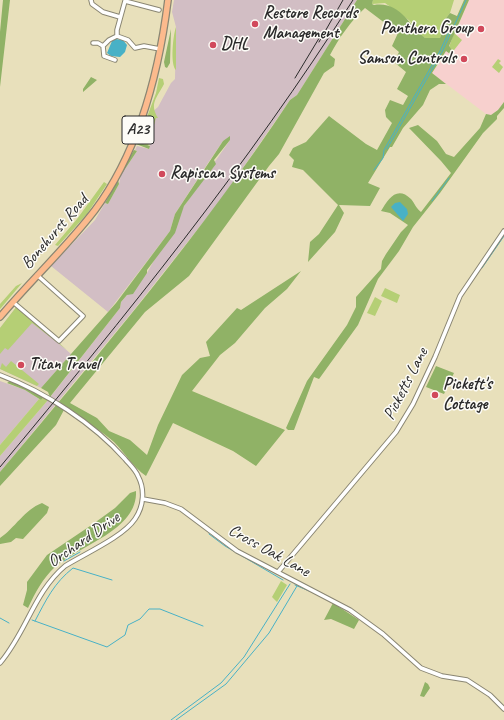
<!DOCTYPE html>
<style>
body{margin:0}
canvas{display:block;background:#e8e0bb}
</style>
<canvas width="504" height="720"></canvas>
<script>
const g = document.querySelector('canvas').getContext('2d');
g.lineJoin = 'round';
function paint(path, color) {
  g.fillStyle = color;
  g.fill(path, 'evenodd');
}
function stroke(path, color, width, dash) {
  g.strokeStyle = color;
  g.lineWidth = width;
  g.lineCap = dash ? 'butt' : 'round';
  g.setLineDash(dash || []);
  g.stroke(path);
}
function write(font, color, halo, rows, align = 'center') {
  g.font = font + ' Caveat,sans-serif';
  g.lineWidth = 3;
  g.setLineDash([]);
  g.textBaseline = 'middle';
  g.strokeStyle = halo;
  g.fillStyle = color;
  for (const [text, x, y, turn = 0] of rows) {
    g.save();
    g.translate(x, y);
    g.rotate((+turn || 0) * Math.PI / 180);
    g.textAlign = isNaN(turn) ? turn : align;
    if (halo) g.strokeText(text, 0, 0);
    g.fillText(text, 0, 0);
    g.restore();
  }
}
const built = new Path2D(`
 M 469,0 L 504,0 L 504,102 L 498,110 L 491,115 L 486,114 L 432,73 L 445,56 L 444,55 L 458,27 Z`);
const industrial = new Path2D(`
 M 174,0 L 357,0 L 297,95 L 290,100 L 220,201 L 133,311 L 0,472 L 0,456 L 48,400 L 120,308 L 121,302 L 147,273 L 184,206 L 230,140 L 223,141 L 208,163 L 175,214 L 170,231 L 108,312 L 51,266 L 95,220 L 105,203 L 108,204 L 119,184 L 121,175 L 137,151 L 135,150 L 137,146 L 149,149 L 155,119 L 151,113 L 158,107 L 171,83 L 175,79 L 176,27 L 172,12 Z
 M 17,306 L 71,354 L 41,388 L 0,369 L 0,328 Z
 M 0,381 L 25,390 L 39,399 L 0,445 Z`);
const green = new Path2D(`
 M 373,0 L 454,0 L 450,13 L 440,26 L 443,30 L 440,38 L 425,38 L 418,33 L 410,21 L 385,3 L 372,4 Z
 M 176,27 L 176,70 C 170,65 173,35 176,27 Z
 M 454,33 L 462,40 L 451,54 L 452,50 L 449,47 Z
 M 498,59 L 501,61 L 499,63 L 503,67 L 499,73 L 492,67 Z
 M 159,78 L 163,79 L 164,84 C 157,98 149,103 158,118 L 156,118 L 148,146 L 143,144 L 153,117 L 147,117 L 156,93 Z
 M 104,182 L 107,184 L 87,214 L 58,246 L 55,245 L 77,219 Z
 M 22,283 L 1,308 L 0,309 L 0,304 L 16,286 Z
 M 385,288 L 400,295 L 397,303 L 381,296 Z
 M 375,297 L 382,301 L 375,316 L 367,313 Z
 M 17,306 L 67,350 L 32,323 L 8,350 L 5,348 L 0,354 L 0,328 Z
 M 11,361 L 39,384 L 37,386 L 0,369 L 2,363 L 6,367 Z
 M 44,397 L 48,400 L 0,456 L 0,445 L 39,399 L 41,400 Z
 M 281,581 L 287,585 L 277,602 L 272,597 Z`);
const forest = new Path2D(`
 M 3,0 L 10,0 L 0,87 L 0,32 Z
 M 357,0 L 373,0 L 372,4 L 374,5 C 400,1 408,24 425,38 L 440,38 L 443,30 L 440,26 L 450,13 L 457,16 L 464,0 L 469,0 L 449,46 L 452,50 L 450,54 L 446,51 L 432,73 L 446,84 L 439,84 L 430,90 L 423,105 L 403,128 L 392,147 L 390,147 L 368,183 L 380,188 L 370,206 L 339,205 L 344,213 L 335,232 L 308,262 L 310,242 L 319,234 L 338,205 L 303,170 L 292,167 L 294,160 L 289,155 L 293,148 L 306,142 L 329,116 L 366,144 L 377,150 L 392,123 L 386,117 L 385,110 L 390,100 L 403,105 L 408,96 L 397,89 L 406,72 L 394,62 L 399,52 L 392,46 L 398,33 L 365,8 C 350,22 339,38 330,55 L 335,59 L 334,66 L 324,73 L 279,154 L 269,166 L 189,276 L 145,312 L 70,403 L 97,418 L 109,431 L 130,440 L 147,455 L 158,425 L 182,375 L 200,358 L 210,356 L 206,342 L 237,308 L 241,310 L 301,271 L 287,289 L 265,308 L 235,343 L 220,355 L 192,391 L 285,430 L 256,466 L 233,451 L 173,423 L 146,476 C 133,467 125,453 114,442 C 99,429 82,419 65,408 L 56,425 L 0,486 L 0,472 C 101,352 203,231 290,100 L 297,95 Z
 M 171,29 L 170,63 L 167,68 L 165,67 L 164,62 Z
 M 91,77 L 97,80 L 83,92 L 83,89 Z
 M 504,102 L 504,108 L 497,116 L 497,119 L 483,133 L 440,193 L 413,227 L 399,251 L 378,279 L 358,325 L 319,379 L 314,377 L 294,430 L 288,430 L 286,428 L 307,381 L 347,325 L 356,307 L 356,297 L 381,269 L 382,261 L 386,254 L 401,232 L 408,225 L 390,213 L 381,211 C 388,199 397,185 411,199 C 415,204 416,208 421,212 L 451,173 L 441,161 L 409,128 L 418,125 L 437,141 L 446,154 L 454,157 L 480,128 L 486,114 L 491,115 L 498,110 Z
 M 150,115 L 153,117 L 143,144 L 150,146 L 149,149 L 136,144 L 147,117 Z
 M 230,136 L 230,140 L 214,160 L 216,164 L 184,206 L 175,233 L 147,270 L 147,273 L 133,294 L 127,295 L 121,302 L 120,308 L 50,397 L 48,392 L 41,388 L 116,303 L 170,231 L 175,214 L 223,141 Z
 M 134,150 L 137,151 L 121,175 L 120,173 Z
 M 118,180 L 119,184 L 108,204 L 105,203 Z
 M 436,366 L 454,373 L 444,394 L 426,387 Z
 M 10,381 L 44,397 L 41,400 L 25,390 L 7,383 Z
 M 136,491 C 138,530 80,545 55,567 C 43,578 35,593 28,608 L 23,605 L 27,590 L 27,582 L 47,555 L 93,524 L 115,508 L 130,493 Z
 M 42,503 L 49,507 L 47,513 L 23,539 L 16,538 L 11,542 L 0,544 L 0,538 C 15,528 24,510 42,503 Z
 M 333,603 L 359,620 L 354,629 L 331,619 L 324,620 Z
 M 425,682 L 428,684 L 430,688 L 424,697 L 420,696 Z`);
const water = new Path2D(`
 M 115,39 L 123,40 L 127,45 L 125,52 L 120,57 L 111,56 L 107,53 L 112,41 Z
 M 400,202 L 407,209 L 408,214 L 403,221 L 391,207 L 395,203 Z`);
const stream = new Path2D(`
 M 387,149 L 442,52 L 466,0
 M 374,170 L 383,158 L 384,150 L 440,51 L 451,27
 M 432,201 L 449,178
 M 482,268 L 504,236
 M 209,534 L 225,546 L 283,580
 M 64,561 L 80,552
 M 295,585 L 314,593
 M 345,609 L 353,614
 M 0,618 L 9,623
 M 32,620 L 107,647 L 125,635 L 128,625 L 140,619 L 149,609 L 160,609 L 203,626
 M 35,621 C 46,600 54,583 73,568 L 112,580
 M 171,720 L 221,683 L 244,657 L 290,584
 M 176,720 L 226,684 L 269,633 L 297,586`);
const minor = new Path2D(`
 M 91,0 L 92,4 L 103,12 L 120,17
 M 117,36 L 117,30 L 125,1 L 159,10
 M 93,43 L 98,43 L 103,46
 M 115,60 L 104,56 L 103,46 L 109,40 L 117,36 L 128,40 L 135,48 L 144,46 L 160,49
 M 13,302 L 59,341 L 83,316 L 37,275
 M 0,375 C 45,392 93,423 125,459 C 129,464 135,469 138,476 C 145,489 144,506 135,519 C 123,537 84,554 65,566 C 34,592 26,633 0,663
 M 143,499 L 165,503 L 181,509 L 237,551 L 350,610 L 383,634 L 421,668 L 442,676 L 467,680 L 490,695 L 504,709
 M 278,572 L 396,432 L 413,404 L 435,357 L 460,296 L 504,231`);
const primary = new Path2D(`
 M 0,317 C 31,280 66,248 95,210 C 139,151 159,72 168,0`);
const rail = new Path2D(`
 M 319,42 L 343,0
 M 295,78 L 321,35
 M 0,467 C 125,317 248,165 353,0`);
const markers = [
 [255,24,4,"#d1495b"],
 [481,29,4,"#d1495b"],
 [213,45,4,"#d1495b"],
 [464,59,4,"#d1495b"],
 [162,174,4,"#d1495b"],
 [21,365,4,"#d1495b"],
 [435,395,4,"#d1495b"]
];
const shields = [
 [138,130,32]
];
const shieldNames = [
 ["A23",138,130]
];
const poiNames = [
 ["Restore Records",263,14],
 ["Management",263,34],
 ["Panthera Group",473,29,"right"],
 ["DHL",221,45],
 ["Samson Controls",456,59,"right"],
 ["Rapiscan Systems",170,174],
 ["Titan Travel",29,365],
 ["Pickett's",443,385],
 ["Cottage",443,405]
];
const streetNames = [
 ["Bonehurst Road",55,232,-49],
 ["Picketts Lane",406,384,-63],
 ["Orchard Drive",84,540,-35],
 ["Cross Oak Lane",269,551,29]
];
paint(built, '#f7d0ce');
paint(industrial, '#d2bec4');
paint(green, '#b5cf75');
paint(forest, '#90b266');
paint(water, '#48b1c6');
stroke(stream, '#48b1c6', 1);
stroke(minor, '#8a8673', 5.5);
stroke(primary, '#8a8673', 8);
stroke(minor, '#fff', 3.5);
stroke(primary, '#fcba8d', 5.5);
stroke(rail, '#2b2b2b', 1);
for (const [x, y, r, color] of markers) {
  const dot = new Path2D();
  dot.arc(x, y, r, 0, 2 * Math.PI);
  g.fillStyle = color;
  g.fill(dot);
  stroke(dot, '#fdfcf7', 1.5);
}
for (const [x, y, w] of shields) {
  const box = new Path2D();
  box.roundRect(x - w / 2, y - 14, w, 28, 3);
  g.fillStyle = '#fdfcf7';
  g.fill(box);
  stroke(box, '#2b2b2b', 1);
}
write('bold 16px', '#2b2b2b', null, shieldNames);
write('bold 17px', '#2b2b2b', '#fdfcf7', poiNames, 'left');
write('17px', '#2b2b2b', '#fdfcf7', streetNames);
</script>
